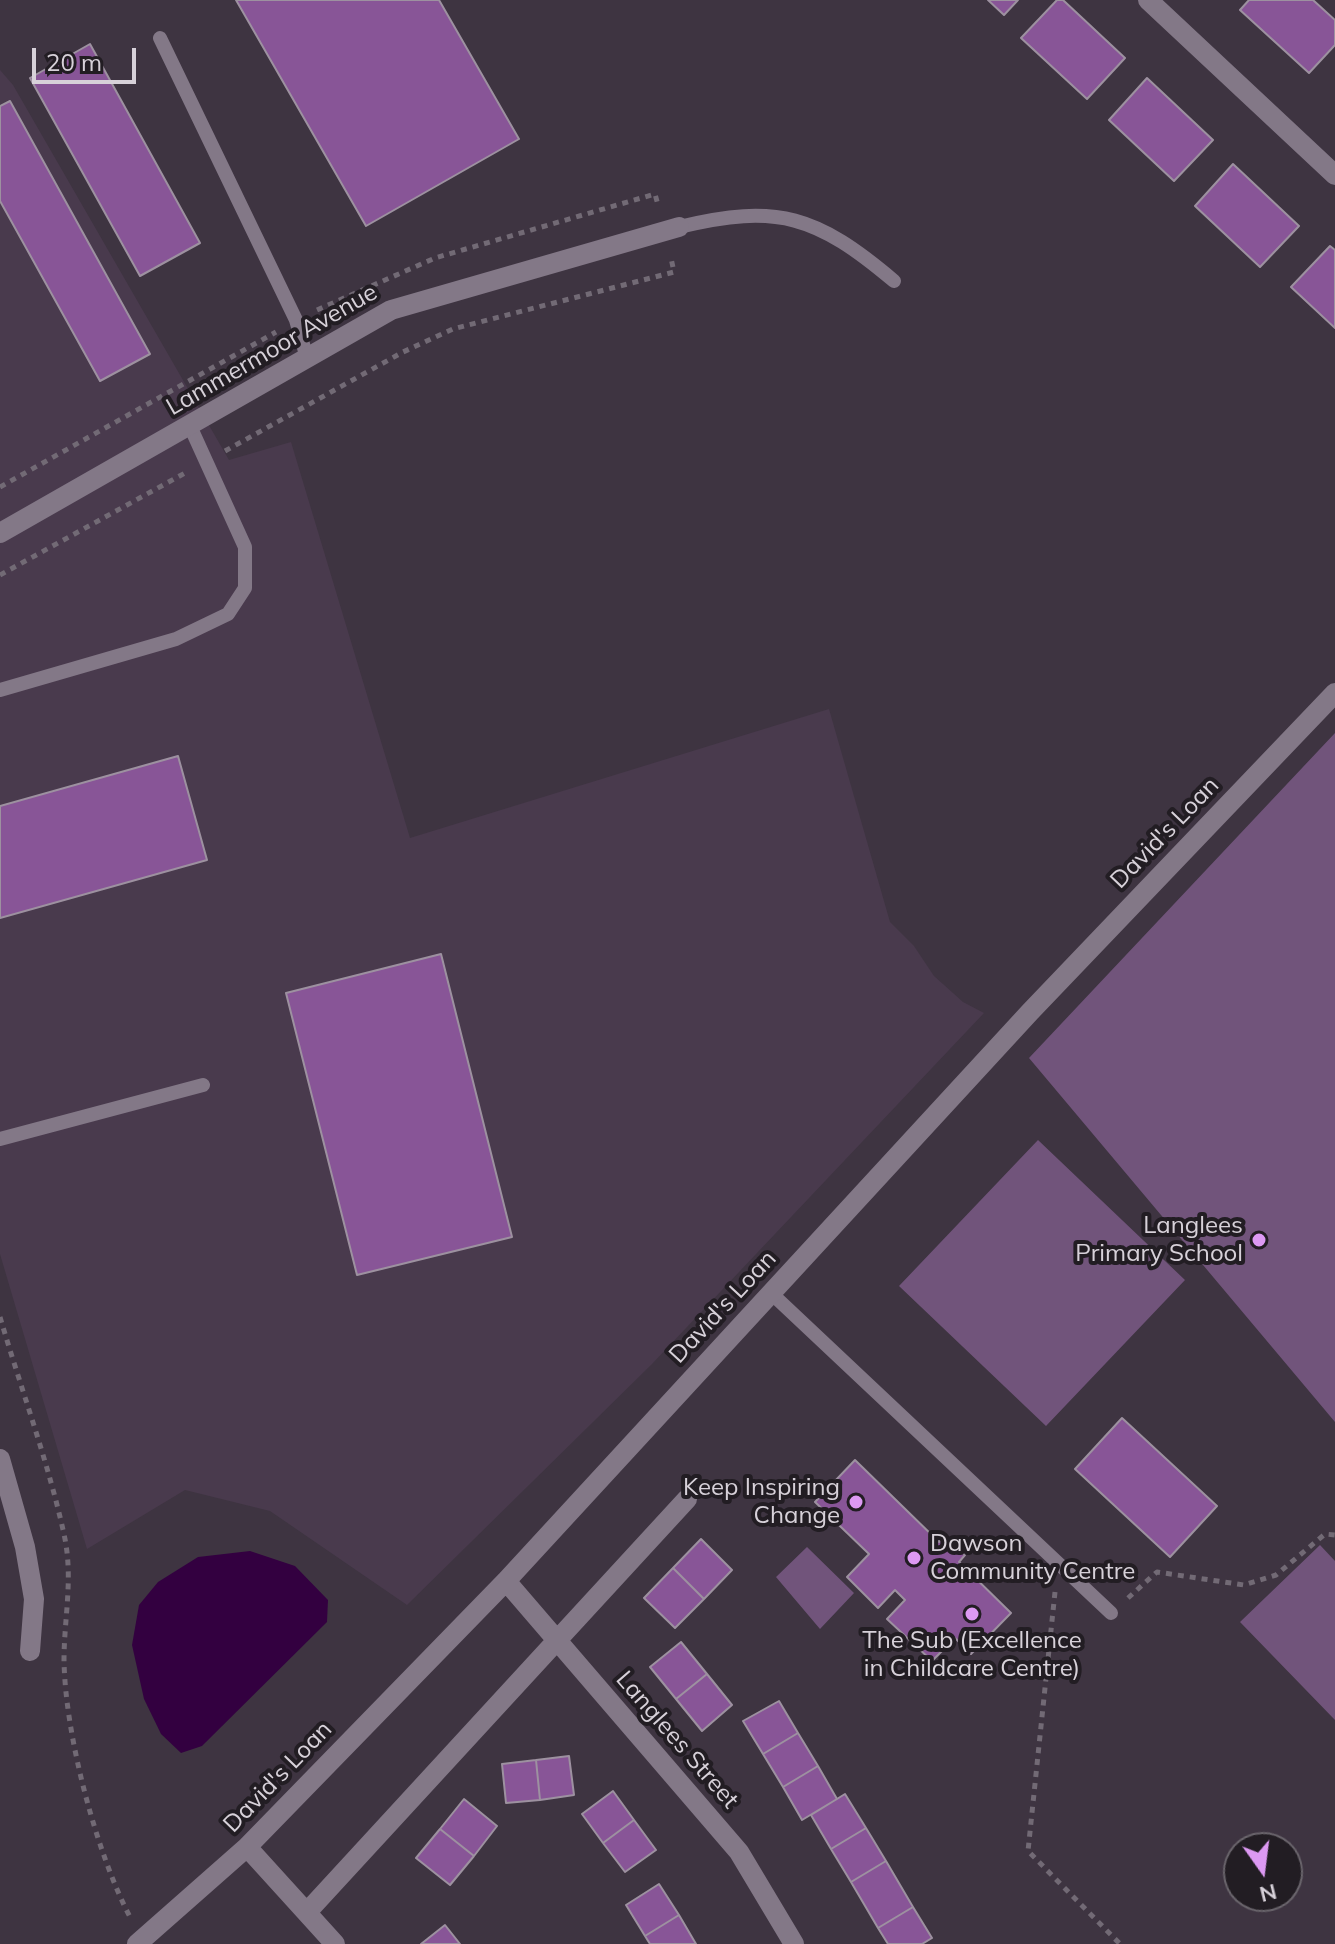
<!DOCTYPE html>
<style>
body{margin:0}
#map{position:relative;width:1335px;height:1944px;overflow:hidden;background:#3e3441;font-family:Mulish,sans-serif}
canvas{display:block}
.north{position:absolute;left:1223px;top:1832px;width:80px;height:80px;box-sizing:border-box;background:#221d23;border:2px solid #6a656c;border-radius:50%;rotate:166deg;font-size:22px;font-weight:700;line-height:32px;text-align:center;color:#d7d1d9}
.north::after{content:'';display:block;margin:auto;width:28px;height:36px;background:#dd99f3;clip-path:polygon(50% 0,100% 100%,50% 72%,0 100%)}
.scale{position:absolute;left:32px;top:48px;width:104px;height:36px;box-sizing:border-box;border:4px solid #d7d1d9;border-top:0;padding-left:10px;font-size:24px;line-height:28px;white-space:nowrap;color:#d7d1d9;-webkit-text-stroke:6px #221d23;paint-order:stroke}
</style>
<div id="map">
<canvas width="1335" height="1944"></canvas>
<div class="north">N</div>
<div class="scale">20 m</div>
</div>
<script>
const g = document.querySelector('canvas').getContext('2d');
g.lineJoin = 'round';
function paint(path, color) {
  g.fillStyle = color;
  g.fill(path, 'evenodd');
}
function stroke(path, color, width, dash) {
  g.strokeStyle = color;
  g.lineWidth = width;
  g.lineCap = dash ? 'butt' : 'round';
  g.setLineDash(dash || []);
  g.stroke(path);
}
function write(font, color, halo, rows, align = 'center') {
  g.font = font + ' Mulish,sans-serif';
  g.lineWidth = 8;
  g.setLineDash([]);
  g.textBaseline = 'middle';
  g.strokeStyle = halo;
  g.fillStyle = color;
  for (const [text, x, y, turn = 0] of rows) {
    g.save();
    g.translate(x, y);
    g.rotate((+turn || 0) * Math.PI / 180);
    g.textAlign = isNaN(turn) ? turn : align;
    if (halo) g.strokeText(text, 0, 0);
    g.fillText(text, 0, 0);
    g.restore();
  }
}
const built = new Path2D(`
 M 0,70 L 13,85 L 229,460 L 291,442 L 410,838 L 829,709 L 890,922 L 914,946 L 934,976 L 963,1002 L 984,1013 L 652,1364 L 407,1605 L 270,1511 L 185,1490 L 87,1549 L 0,1254 Z`);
const green = new Path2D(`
 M 1335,733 L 1335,1422 L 1029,1058 Z
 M 1038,1140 L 1185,1280 L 1046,1426 L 899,1286 Z
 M 1320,1545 L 1335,1561 L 1335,1720 L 1240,1622 Z
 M 807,1547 L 854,1593 L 820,1629 L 776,1577 Z`);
const water = new Path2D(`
 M 250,1551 L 295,1566 L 328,1600 L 327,1622 L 202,1746 L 181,1753 L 161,1734 L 144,1699 L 132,1645 L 139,1605 L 158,1582 L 198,1557 Z`);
const building = new Path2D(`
 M 236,0 L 439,0 L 519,139 L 366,226 Z
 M 988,0 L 1018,0 L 1004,15 Z
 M 1057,0 L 1063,0 L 1125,58 L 1087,99 L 1021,38 Z
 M 1249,0 L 1313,0 L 1335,20 L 1335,45 L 1309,73 L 1240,10 Z
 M 90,44 L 200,243 L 140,276 L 30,78 Z
 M 1147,78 L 1213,140 L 1174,181 L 1109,120 Z
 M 10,101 L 150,354 L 100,381 L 0,201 L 0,106 Z
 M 1233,164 L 1299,226 L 1260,267 L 1195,206 Z
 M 1330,246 L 1335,250 L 1335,328 L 1291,287 Z
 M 178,756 L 207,860 L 0,918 L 0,806 Z
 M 441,954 L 512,1237 L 357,1275 L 286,993 Z
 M 1122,1418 L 1217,1506 L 1170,1557 L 1075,1469 Z
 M 855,1460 L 939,1542 L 945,1535 L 965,1555 L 959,1562 L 1011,1613 L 971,1654 L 955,1638 L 932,1661 L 887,1619 L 905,1600 L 895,1590 L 878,1608 L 847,1577 L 869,1554 L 815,1502 Z
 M 701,1539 L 732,1570 L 704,1599 L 673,1568 Z
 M 673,1568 L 704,1599 L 675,1628 L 644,1598 Z
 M 681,1642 L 707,1674 L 676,1699 L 650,1667 Z
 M 707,1674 L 732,1705 L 702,1731 L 676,1699 Z
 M 779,1701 L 798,1733 L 763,1754 L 743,1721 Z
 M 798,1733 L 818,1766 L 783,1787 L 763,1754 Z
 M 569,1756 L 574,1795 L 540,1800 L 536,1760 Z
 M 536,1760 L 540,1800 L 506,1803 L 502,1764 Z
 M 818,1766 L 837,1799 L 802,1820 L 783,1787 Z
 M 613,1791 L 634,1820 L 603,1843 L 582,1814 Z
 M 845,1794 L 866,1828 L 831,1849 L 811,1815 Z
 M 464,1799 L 497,1826 L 474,1856 L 440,1829 Z
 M 634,1820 L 656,1850 L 625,1872 L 603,1843 Z
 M 866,1828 L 886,1861 L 851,1882 L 831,1849 Z
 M 440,1829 L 474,1856 L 450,1885 L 416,1858 Z
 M 886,1861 L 913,1907 L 878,1928 L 851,1882 Z
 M 659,1884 L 679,1915 L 645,1936 L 626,1905 Z
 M 913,1907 L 932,1938 L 922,1944 L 888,1944 L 878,1928 Z
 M 679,1915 L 696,1944 L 650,1944 L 645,1936 Z
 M 445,1925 L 460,1944 L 421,1944 Z`);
const path = new Path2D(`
 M 317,310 L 435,258 L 655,194 L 658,205
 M 225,451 L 403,352 L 453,329 L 674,272 L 671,258
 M 0,487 L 276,332
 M 0,575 L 185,473
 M 0,1317 C 21,1389 50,1467 65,1539 C 73,1581 64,1619 64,1660 C 65,1734 96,1852 130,1917
 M 1055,1592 L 1028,1851 L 1120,1944
 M 1128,1598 L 1157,1572 L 1244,1585 L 1276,1575 L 1325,1534 L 1335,1535`);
const service = new Path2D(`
 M 160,38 L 296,320 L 307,358
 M 679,227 C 778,203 817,216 894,281
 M 0,690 L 176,639 L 228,614 L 245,588 L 245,547 L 190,426
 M 0,1139 L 203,1085
 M 771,1293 L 1111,1613`);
const minor = new Path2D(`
 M 1148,0 L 1335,175
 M 0,533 L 391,310 L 679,227
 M 0,1459 L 25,1547 L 34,1599 L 30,1651
 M 506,1581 L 739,1852 L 794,1944
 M 247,1847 L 335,1944
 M 308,1911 L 687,1499
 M 137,1944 L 247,1847 L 506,1581 L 1030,1012 L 1335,693`);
const markers = [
 [1259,1240,8,"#dd99f3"],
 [856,1502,8,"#dd99f3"],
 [914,1558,8,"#dd99f3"],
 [972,1614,8,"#dd99f3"]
];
const streetNames = [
 ["Lammermoor Avenue",272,350,-30],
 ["David's Loan",1165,833,-46],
 ["David's Loan",723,1307,-47],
 ["Langlees Street",677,1740,49],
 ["David's Loan",278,1777,-46]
];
const poiNames = [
 ["Langlees",1243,1226],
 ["Primary School",1243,1254],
 ["Keep Inspiring",840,1488],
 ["Change",840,1516],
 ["Dawson",930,1544,"left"],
 ["Community Centre",930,1572,"left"],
 ["The Sub (Excellence",972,1641,"center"],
 ["in Childcare Centre)",972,1669,"center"]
];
paint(built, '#493a4d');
paint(green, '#71547b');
paint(water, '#330040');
paint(building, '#885597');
stroke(building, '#9d91a0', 2);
stroke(path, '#726a75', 5, [6, 6]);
stroke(service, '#837887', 14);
stroke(minor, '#837887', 20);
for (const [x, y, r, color] of markers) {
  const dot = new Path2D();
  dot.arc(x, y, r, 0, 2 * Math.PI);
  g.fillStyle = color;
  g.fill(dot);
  stroke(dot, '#221d23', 3);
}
write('24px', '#d7d1d9', '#221d23', streetNames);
write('24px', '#d7d1d9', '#221d23', poiNames, 'right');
</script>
